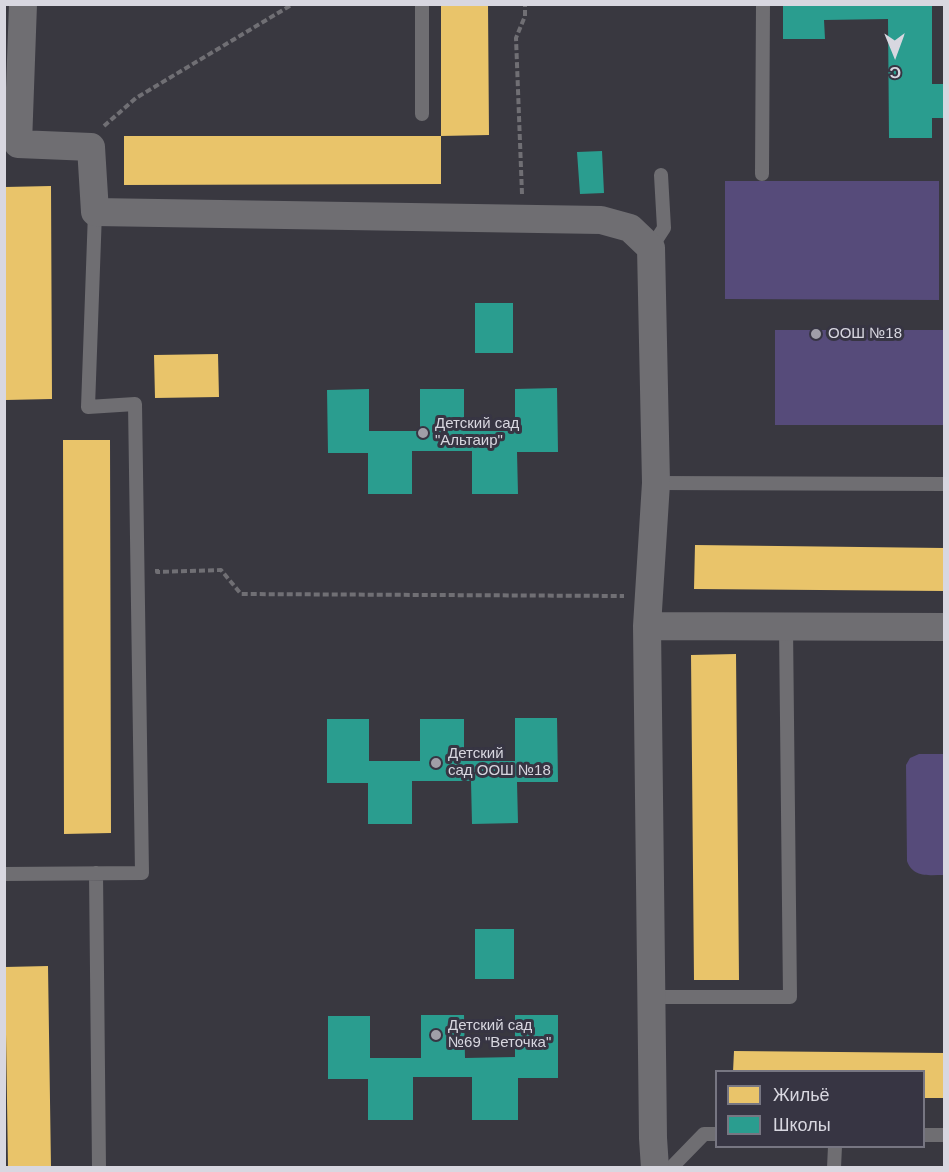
<!DOCTYPE html>
<meta charset="utf-8">
<style>
body{margin:0}
#map{position:relative;width:949px;height:1172px;overflow:hidden;background:#393840;font-family:Arial,sans-serif}
canvas{display:block}
.frame{position:absolute;inset:0;border:6px solid #d8d7e0;pointer-events:none}
.legend{position:absolute;left:715px;top:1070px;width:210px;height:78px;box-sizing:border-box;background:#373543;border:2px solid #777682;margin:0;padding:8px 10px;list-style:none;font-size:18px;color:#d8d7e0}
.legend li{display:flex;align-items:center;gap:12px;height:30px}
.legend b{width:30px;border:2px solid #777682}
.north{position:absolute;left:865px;top:24px;width:60px;height:60px;-webkit-text-stroke:4px #373543;paint-order:stroke;rotate:179deg;font-size:16px;font-weight:700;line-height:24px;text-align:center;color:#d8d7e0}
.north::after{content:'';display:block;margin:auto;width:21px;height:27px;background:#d8d7e0;clip-path:polygon(50% 0,100% 100%,50% 72%,0 100%)}
</style>
<div id="map">
<canvas width="949" height="1172"></canvas>
<div class="frame"></div>
<ul class="legend">
<li><b style="height:16px;background:#e9c46a"></b>Жильё</li>
<li><b style="height:16px;background:#2a9d8f"></b>Школы</li>
</ul>
<div class="north">С</div>
</div>
<script>
const g = document.querySelector('canvas').getContext('2d');
g.lineJoin = 'round';
function paint(path, color) {
  g.fillStyle = color;
  g.fill(path, 'evenodd');
}
function stroke(path, color, width, dash) {
  g.strokeStyle = color;
  g.lineWidth = width;
  g.lineCap = dash ? 'butt' : 'round';
  g.setLineDash(dash || []);
  g.stroke(path);
}
function write(font, color, halo, rows, align = 'center') {
  g.font = font + ' Arial,sans-serif';
  g.lineWidth = 6;
  g.setLineDash([]);
  g.textBaseline = 'middle';
  g.strokeStyle = halo;
  g.fillStyle = color;
  for (const [text, x, y, turn = 0] of rows) {
    g.save();
    g.translate(x, y);
    g.rotate((+turn || 0) * Math.PI / 180);
    g.textAlign = isNaN(turn) ? turn : align;
    if (halo) g.strokeText(text, 0, 0);
    g.fillText(text, 0, 0);
    g.restore();
  }
}
const green = new Path2D(`
 M 725,181 L 939,181 L 939,300 L 725,299 Z
 M 775,330 L 944,330 L 944,425 L 775,425 Z
 M 919,754 L 944,754 L 944,875 C 929,875 913,878 907,861 L 906,765 L 910,758 Z`);
const homes = new Path2D(`
 M 441,4 L 488,4 L 489,135 L 441,136 Z
 M 124,136 L 441,136 L 441,184 L 124,185 Z
 M 51,186 L 52,399 L 6,400 L 5,187 Z
 M 218,354 L 219,397 L 155,398 L 154,355 Z
 M 63,440 L 110,440 L 111,833 L 64,834 Z
 M 695,545 L 944,548 L 944,591 L 694,589 Z
 M 736,654 L 739,980 L 694,980 L 691,655 Z
 M 48,966 L 51,1168 L 8,1168 L 5,967 Z
 M 734,1051 L 944,1053 L 944,1098 L 924,1098 L 924,1072 L 733,1072 Z`);
const schools = new Path2D(`
 M 783,4 L 932,4 L 932,84 L 944,84 L 944,118 L 932,118 L 932,138 L 889,138 L 888,19 L 824,20 L 825,39 L 783,39 Z
 M 602,151 L 604,193 L 580,194 L 577,152 Z
 M 475,303 L 513,303 L 513,353 L 475,353 Z
 M 557,388 L 558,452 L 517,452 L 518,494 L 472,494 L 472,451 L 412,451 L 412,494 L 368,494 L 368,453 L 328,453 L 327,390 L 369,389 L 369,431 L 420,431 L 420,389 L 464,389 L 464,431 L 515,431 L 515,389 Z
 M 515,718 L 557,718 L 558,782 L 517,782 L 518,823 L 472,824 L 471,781 L 412,781 L 412,824 L 368,824 L 368,783 L 327,783 L 327,719 L 369,719 L 369,761 L 420,761 L 420,719 L 464,719 L 464,761 L 515,761 Z
 M 475,929 L 514,929 L 514,979 L 475,979 Z
 M 421,1015 L 464,1015 L 465,1058 L 515,1057 L 515,1015 L 558,1015 L 558,1078 L 518,1078 L 518,1120 L 472,1120 L 472,1077 L 413,1077 L 413,1120 L 368,1120 L 368,1079 L 328,1079 L 328,1016 L 370,1016 L 370,1058 L 421,1058 Z`);
const path = new Path2D(`
 M 104,126 L 136,98 L 293,4
 M 522,194 L 516,38 L 525,16 L 525,4
 M 157,569 L 157,572 L 221,570 L 241,594 L 624,596`);
const service = new Path2D(`
 M 422,4 L 422,114
 M 762,174 L 763,4
 M 651,248 L 664,228 L 661,175
 M 656,483 L 944,484
 M 96,873 L 99,1168
 M 4,874 L 142,873 L 135,404 L 88,407 L 95,212
 M 651,997 L 790,997 L 786,627
 M 924,1135 L 944,1135
 M 671,1168 L 704,1134 L 716,1134
 M 834,1168 L 835,1146`);
const minor = new Path2D(`
 M 23,4 L 18,144 L 91,147 L 95,212 L 601,220 L 630,228 L 651,248 L 656,483 L 647,626 L 653,1138 L 655,1168
 M 647,626 L 944,627`);
const markers = [
 [816,334,6,"#a09fa8"],
 [423,433,6,"#a09fa8"],
 [436,763,6,"#a09fa8"],
 [436,1035,6,"#a09fa8"]
];
const poiNames = [
 ["ООШ №18",828,334],
 ["Детский сад",435,424],
 ["\"Альтаир\"",435,441],
 ["Детский",448,754],
 ["сад ООШ №18",448,771],
 ["Детский сад",448,1026],
 ["№69 \"Веточка\"",448,1043]
];
paint(green, '#564b7a');
paint(homes, '#e9c46a');
paint(schools, '#2a9d8f');
stroke(path, '#706f74', 4, [6, 3]);
stroke(service, '#6f6e72', 14);
stroke(minor, '#6f6e72', 28);
for (const [x, y, r, color] of markers) {
  const dot = new Path2D();
  dot.arc(x, y, r, 0, 2 * Math.PI);
  g.fillStyle = color;
  g.fill(dot);
  stroke(dot, '#373543', 2);
}
write('15px', '#d8d7e0', '#373543', poiNames, 'left');
</script>
